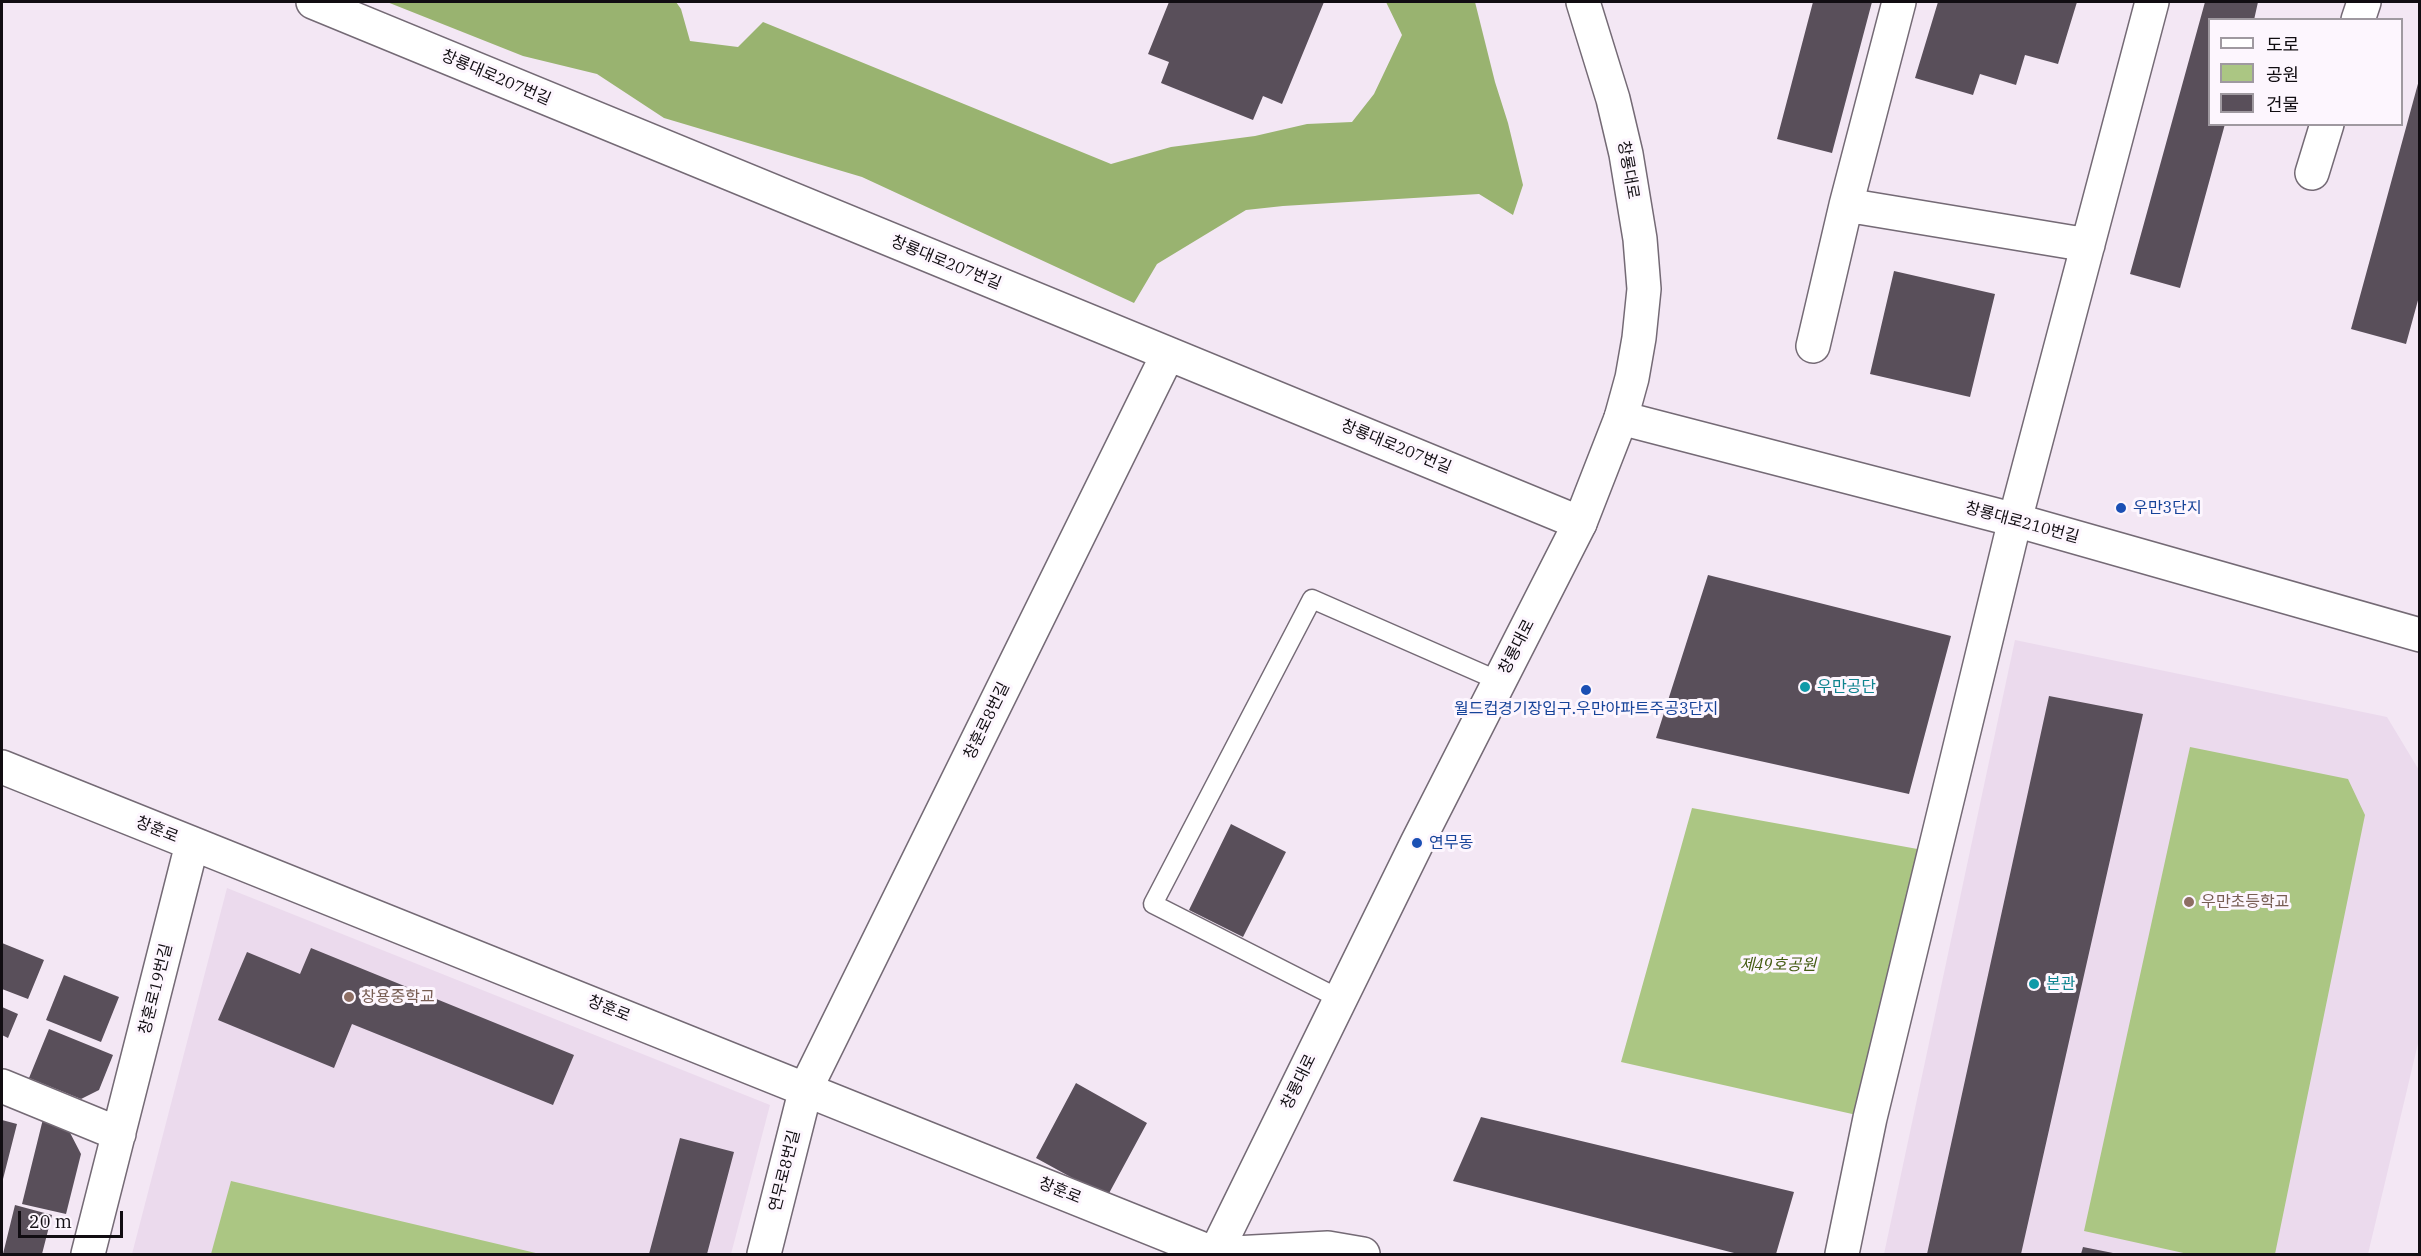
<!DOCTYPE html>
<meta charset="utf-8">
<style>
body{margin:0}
#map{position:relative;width:2421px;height:1256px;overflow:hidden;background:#f3e7f4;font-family:"IBM Plex Serif","Noto Sans KR",serif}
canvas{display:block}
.frame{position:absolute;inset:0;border:3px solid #110d12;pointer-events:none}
.legend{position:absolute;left:2208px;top:18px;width:195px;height:108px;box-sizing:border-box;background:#fdf6fe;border:2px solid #9f99a0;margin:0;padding:8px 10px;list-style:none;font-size:18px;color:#110d12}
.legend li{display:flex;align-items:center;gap:12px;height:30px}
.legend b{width:30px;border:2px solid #9f99a0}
.scale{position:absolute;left:18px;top:1211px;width:105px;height:27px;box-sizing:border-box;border:3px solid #110d12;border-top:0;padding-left:8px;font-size:18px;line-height:21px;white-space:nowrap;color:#110d12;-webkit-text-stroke:4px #fdf6fe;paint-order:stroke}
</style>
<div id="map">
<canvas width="2421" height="1256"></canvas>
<div class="frame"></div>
<ul class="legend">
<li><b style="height:8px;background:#fff"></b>도로</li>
<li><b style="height:16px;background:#abc683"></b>공원</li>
<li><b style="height:16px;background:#594f5a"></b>건물</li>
</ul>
<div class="scale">20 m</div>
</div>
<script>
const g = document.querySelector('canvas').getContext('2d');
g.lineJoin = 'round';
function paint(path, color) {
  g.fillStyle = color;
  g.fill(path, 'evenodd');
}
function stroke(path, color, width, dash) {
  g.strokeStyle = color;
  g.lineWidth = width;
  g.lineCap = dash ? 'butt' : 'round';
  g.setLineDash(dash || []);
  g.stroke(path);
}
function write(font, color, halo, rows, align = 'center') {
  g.font = font + ' "IBM Plex Serif","Noto Sans KR",serif';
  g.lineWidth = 6;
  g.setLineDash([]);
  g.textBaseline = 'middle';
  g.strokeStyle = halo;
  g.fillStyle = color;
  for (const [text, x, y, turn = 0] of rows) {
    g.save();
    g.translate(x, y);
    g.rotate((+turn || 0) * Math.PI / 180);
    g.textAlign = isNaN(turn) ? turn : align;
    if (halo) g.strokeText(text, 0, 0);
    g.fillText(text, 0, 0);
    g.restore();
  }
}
const built = new Path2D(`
 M 2015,640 L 2387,717 L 2419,770 L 2420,1035 L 2368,1254 L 1884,1254 Z
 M 227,888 L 770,1105 L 731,1254 L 132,1254 Z`);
const green = new Path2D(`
 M 2190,747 L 2348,779 L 2365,815 L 2275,1254 L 2188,1254 L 2084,1231 Z
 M 1692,808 L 1934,852 L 1870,1118 L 1621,1062 Z
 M 231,1181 L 540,1254 L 211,1254 Z`);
const forest = new Path2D(`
 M 387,2 L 676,2 L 681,9 L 690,41 L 738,47 L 763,22 L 1111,164 L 1171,147 L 1255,136 L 1307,124 L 1352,122 L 1374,94 L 1402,35 L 1386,2 L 1475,2 L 1495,82 L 1508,123 L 1523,185 L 1513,215 L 1479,194 L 1283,206 L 1246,210 L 1157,264 L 1134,303 L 862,177 L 664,118 L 597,74 L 523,56 Z`);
const building = new Path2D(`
 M 1169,2 L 1324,2 L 1282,104 L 1263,96 L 1253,120 L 1161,83 L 1169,62 L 1148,54 Z
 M 1813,2 L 1872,2 L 1832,153 L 1777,139 Z
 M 1938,2 L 2077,2 L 2058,64 L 2025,55 L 2016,85 L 1980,74 L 1973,95 L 1915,78 Z
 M 2205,2 L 2258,2 L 2254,20 L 2210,20 L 2210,124 L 2225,124 L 2180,288 L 2130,274 Z
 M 2419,80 L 2420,293 L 2406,344 L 2351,329 Z
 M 1894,271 L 1995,294 L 1970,397 L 1870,374 Z
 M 1708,575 L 1951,636 L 1909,794 L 1656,738 Z
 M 2049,696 L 2143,714 L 2021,1254 L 1927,1254 Z
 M 1231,824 L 1286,852 L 1243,937 L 1189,910 Z
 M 2,943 L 44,960 L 28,999 L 2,989 Z
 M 311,948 L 574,1055 L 553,1105 L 352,1024 L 334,1068 L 218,1020 L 247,952 L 300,974 Z
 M 64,975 L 119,997 L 101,1042 L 46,1020 Z
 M 2,1007 L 18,1014 L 8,1038 L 2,1035 Z
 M 49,1029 L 113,1055 L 99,1090 L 81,1099 L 29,1078 Z
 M 1076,1083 L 1147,1123 L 1107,1197 L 1036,1158 Z
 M 1481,1117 L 1794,1192 L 1776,1254 L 1738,1254 L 1453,1181 Z
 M 43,1119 L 66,1125 L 81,1154 L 66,1214 L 22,1204 Z
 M 2,1120 L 17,1124 L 2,1183 Z
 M 680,1138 L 734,1152 L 707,1254 L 649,1254 Z
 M 15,1205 L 52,1215 L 42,1254 L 3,1254 Z
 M 2083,1247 L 2113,1253 L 2113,1254 L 2081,1254 Z`);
const lane = new Path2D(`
 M 1340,999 L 1153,904 L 1312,599 L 1499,681`);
const street = new Path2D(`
 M 313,2 L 1580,523
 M 2358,20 L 2364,2
 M 2312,173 L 2327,124
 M 1846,205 L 2088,245
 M 1813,346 L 1846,205 L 1899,2
 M 2,767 L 1215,1254 L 1328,1248 L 1363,1254
 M 2,1086 L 119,1134
 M 88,1254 L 192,844
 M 764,1254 L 806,1088 L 1168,354
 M 1842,1254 L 1870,1118 L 2015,520 L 2152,2`);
const secondary = new Path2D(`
 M 1621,418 L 2015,520 L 2420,635`);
const primary = new Path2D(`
 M 1215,1254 L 1417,843 L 1580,523 L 1621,418 L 1632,378 L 1639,338 L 1644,289 L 1640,239 L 1626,154 L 1613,99 L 1583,2`);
const markers = [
 [2121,508,6,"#1a4fb4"],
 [1805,687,6,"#0f9aa8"],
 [1586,690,6,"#1a4fb4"],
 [1417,843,6,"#1a4fb4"],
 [2189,902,6,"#8d6e63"],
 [2034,984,6,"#0f9aa8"],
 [349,997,6,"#8d6e63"]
];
const streetNames = [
 ["창룡대로207번길",496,78,23],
 ["창룡대로",1628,170,80],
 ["창룡대로207번길",946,263,22],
 ["창룡대로207번길",1396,447,22],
 ["창룡대로210번길",2022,523,15],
 ["창룡대로",1517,647,-63],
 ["창훈로8번길",987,721,-64],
 ["창훈로",157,830,22],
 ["창훈로19번길",156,989,-76],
 ["창훈로",609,1009,22],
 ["창룡대로",1299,1082,-64],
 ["연무로8번길",785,1171,-76],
 ["창훈로",1060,1191,22]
];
const transitNames = [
 ["우만3단지",2133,508],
 ["월드컵경기장입구.우만아파트주공3단지",1586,709,"center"],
 ["연무동",1429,843]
];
const cultureNames = [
 ["우만공단",1817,687],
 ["본관",2046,984]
];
const educationNames = [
 ["우만초등학교",2201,902],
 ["창용중학교",361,997]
];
const parkNames = [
 ["제49호공원",1778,965]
];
paint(built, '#ebdaed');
paint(green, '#abc683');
paint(forest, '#99b370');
paint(building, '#594f5a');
stroke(lane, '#746a75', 21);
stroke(street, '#746a75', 36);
stroke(secondary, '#746a75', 36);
stroke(primary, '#746a75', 36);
stroke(lane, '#fff', 18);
stroke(street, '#fff', 33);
stroke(secondary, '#fff', 33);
stroke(primary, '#fff', 33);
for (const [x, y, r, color] of markers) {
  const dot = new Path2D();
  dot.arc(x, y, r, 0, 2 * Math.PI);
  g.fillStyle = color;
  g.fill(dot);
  stroke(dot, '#fdf6fe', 2);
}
write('16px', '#110d12', '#fdf6fe', streetNames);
write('16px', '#164399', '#fdf6fe', transitNames, 'left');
write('16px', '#0d838f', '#fdf6fe', cultureNames, 'left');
write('16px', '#785e54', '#fdf6fe', educationNames, 'left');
write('italic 16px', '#445c13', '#fdf6fe', parkNames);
</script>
